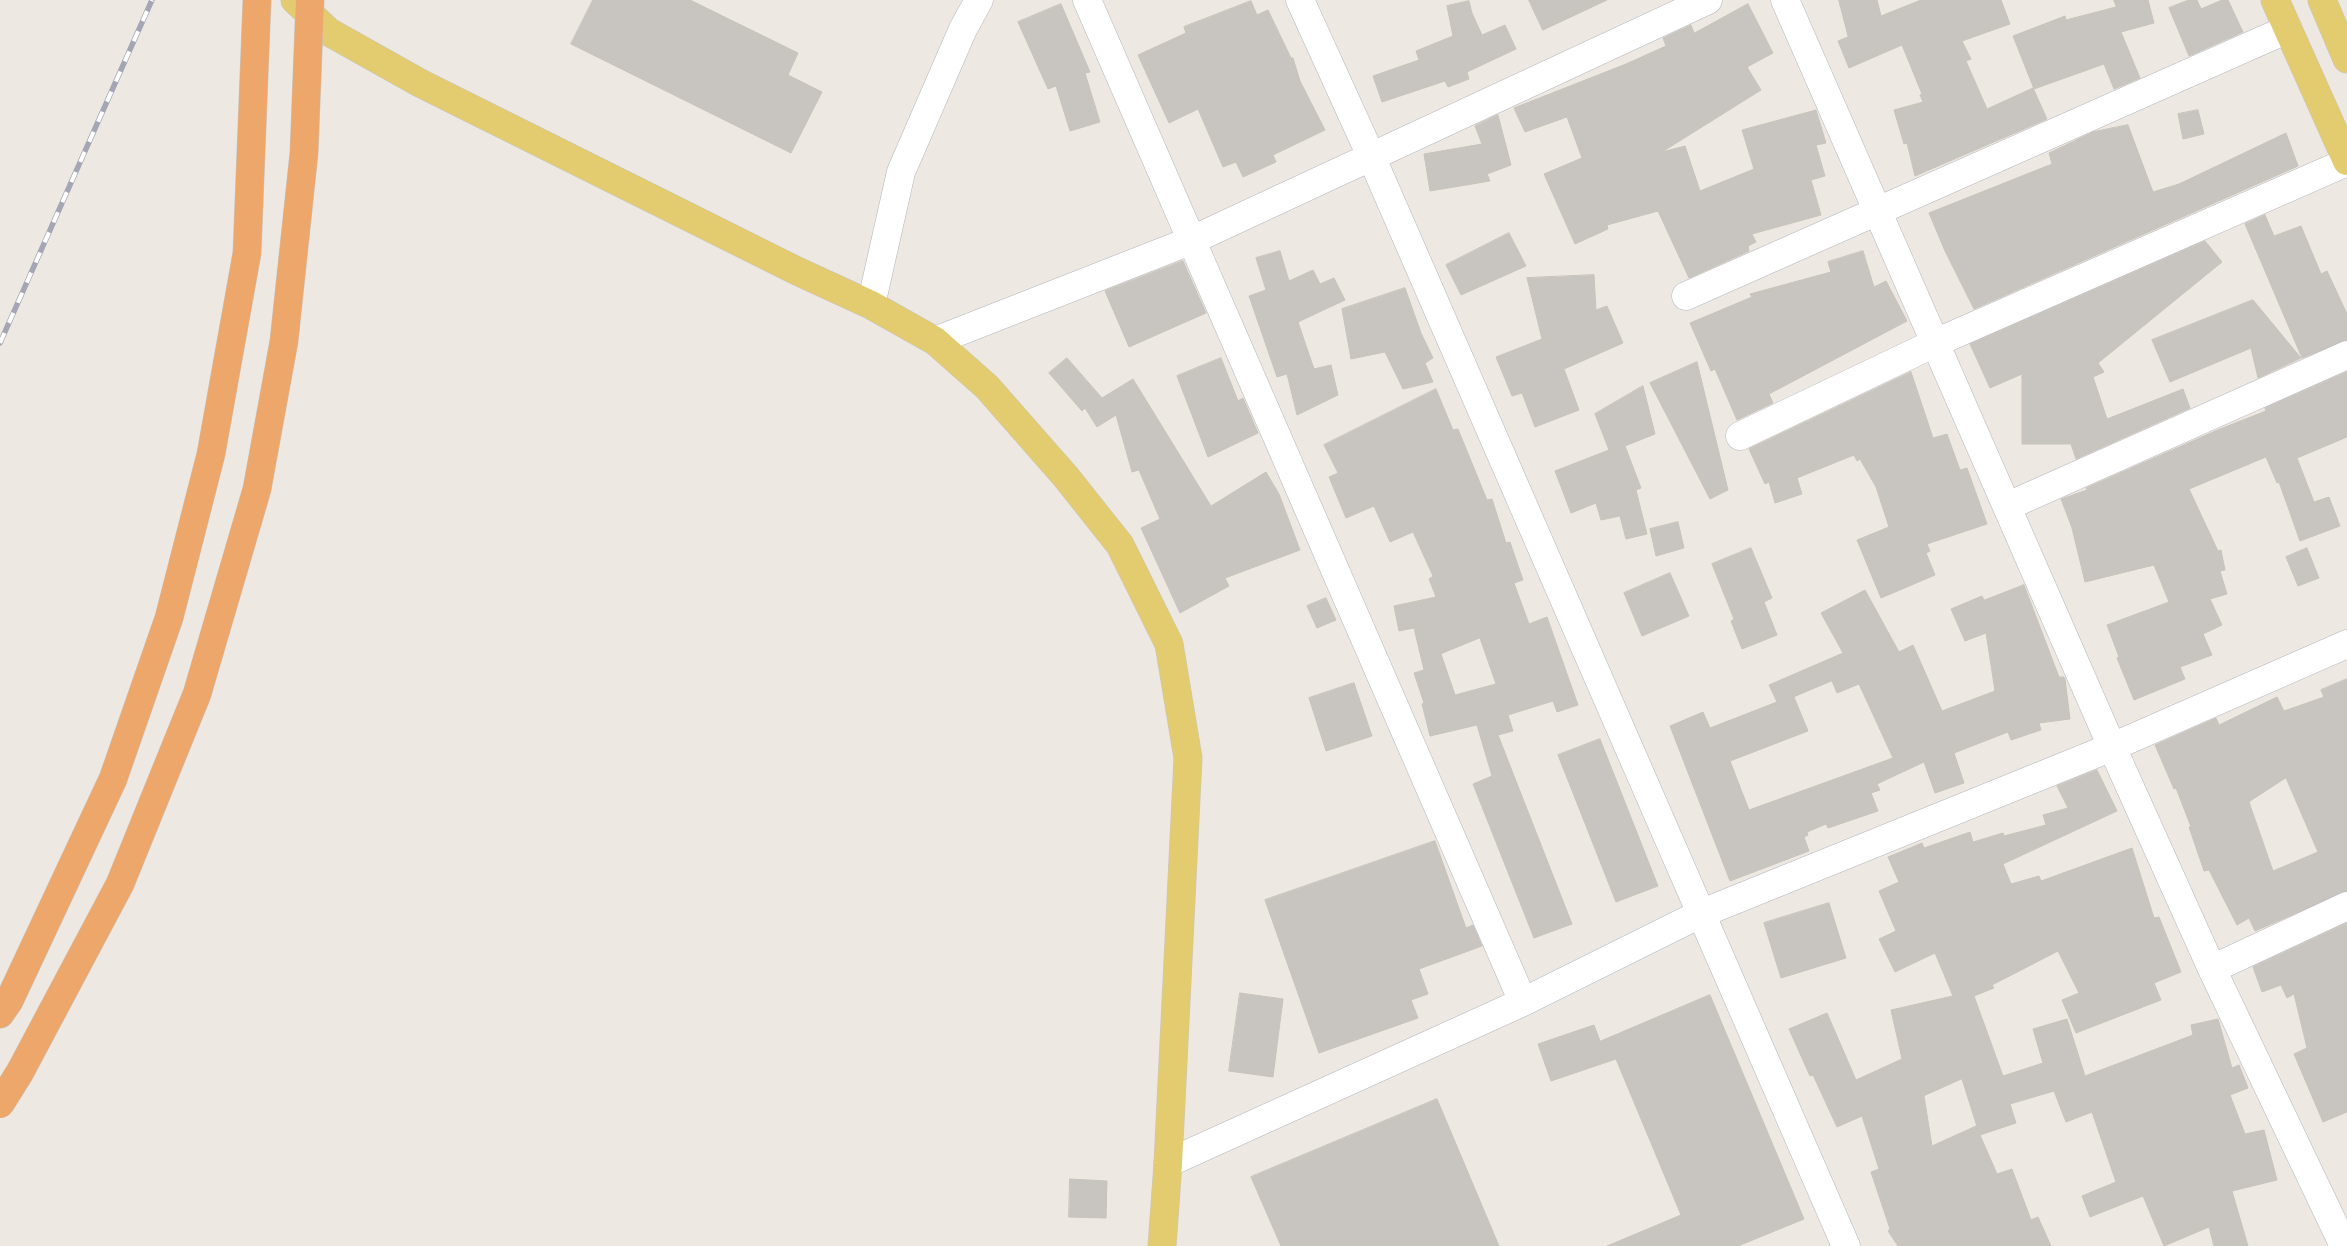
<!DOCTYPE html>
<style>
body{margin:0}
canvas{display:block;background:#ede8e1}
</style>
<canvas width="2347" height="1246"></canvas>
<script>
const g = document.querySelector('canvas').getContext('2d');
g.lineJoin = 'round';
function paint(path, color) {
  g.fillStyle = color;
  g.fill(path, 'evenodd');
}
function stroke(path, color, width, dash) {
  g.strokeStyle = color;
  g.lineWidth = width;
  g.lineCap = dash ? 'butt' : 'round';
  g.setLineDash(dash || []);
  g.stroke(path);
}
const building = new Path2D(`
 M 593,0 L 690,0 L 798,53 L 788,75 L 822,92 L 791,153 L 571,44 Z
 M 1529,0 L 1607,0 L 1543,30 Z
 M 1839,0 L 1877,0 L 1881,16 L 1921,0 L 2001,0 L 2010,24 L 1962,41 L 1971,59 L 1966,61 L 1987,109 L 2033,88 L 2047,119 L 1915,176 L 1907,143 L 1904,144 L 1894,110 L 1923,102 L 1920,95 L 1922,94 L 1902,45 L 1849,68 L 1838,41 L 1848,37 Z
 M 2114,0 L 2148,0 L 2154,23 L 2121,32 L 2140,78 L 2114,89 L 2104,64 L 2034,89 L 2013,36 L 2065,16 L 2066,20 L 2116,7 Z
 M 2189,0 L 2197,0 L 2201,9 L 2222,0 L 2228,0 L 2243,32 L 2189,56 L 2169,8 Z
 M 1251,1 L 1257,15 L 1268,10 L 1291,58 L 1293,58 L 1300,81 L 1325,130 L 1273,155 L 1276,162 L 1243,177 L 1236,162 L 1223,167 L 1198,109 L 1169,123 L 1138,55 L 1186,33 L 1184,27 Z
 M 1469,1 L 1472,13 L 1482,35 L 1505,25 L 1516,49 L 1467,72 L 1469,79 L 1448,87 L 1445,81 L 1382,102 L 1373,76 L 1419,60 L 1416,51 L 1453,36 L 1447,6 Z
 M 1061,4 L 1090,72 L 1085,73 L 1100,122 L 1070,131 L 1056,86 L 1048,89 L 1018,22 Z
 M 1748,4 L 1773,53 L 1747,67 L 1761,90 L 1662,152 L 1685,146 L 1700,191 L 1754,169 L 1742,130 L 1816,110 L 1826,143 L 1816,145 L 1825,176 L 1811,180 L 1821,215 L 1752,234 L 1756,242 L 1748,246 L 1749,251 L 1689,278 L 1658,211 L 1607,225 L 1608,229 L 1575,244 L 1544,174 L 1582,158 L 1567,117 L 1525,132 L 1514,108 L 1626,64 L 1666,46 L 1663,38 L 1691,25 L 1694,33 Z
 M 2198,110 L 2204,134 L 2183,139 L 2178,114 Z
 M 1498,115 L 1511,165 L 1487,174 L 1490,181 L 1430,191 L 1424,154 L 1482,144 L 1475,126 Z
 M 2128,125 L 2153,192 L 2179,184 L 2286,133 L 2298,166 L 1974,309 L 1945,251 L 1929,213 L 2052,164 L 2049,153 L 2093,132 Z
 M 2265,215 L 2274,236 L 2301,226 L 2321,274 L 2327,271 L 2347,314 L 2347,340 L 2302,358 L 2245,224 Z
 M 1509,233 L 1526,266 L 1461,295 L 1446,265 Z
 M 2205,241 L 2222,262 L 2098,363 L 2104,372 L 2093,377 L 2107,419 L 2183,389 L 2190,408 L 2076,459 L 2071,444 L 2022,444 L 2022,374 L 1990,388 L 1970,344 Z
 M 1280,251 L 1289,281 L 1313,270 L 1320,284 L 1334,278 L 1345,300 L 1298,322 L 1314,369 L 1331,365 L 1338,395 L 1297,415 L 1287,374 L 1277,377 L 1249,296 L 1266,290 L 1256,258 Z
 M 1863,251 L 1874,287 L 1886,281 L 1907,321 L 1769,394 L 1773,403 L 1737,420 L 1715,369 L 1711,371 L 1690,323 L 1752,297 L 1750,294 L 1831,272 L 1828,262 Z
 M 1183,261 L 1206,313 L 1129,347 L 1105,291 Z
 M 1594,275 L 1596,310 L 1607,306 L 1623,343 L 1564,369 L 1579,410 L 1535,427 L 1522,393 L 1512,396 L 1496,357 L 1542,339 L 1527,278 Z
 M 1405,288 L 1421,333 L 1433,358 L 1425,363 L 1433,382 L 1403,389 L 1385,352 L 1351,359 L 1342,309 Z
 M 2253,300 L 2301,358 L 2258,378 L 2251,348 L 2170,382 L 2152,340 Z
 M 1067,358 L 1102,398 L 1133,379 L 1211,506 L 1266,472 L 1279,494 L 1300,550 L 1225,578 L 1229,586 L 1180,613 L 1141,528 L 1160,519 L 1139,470 L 1132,472 L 1116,415 L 1097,427 L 1085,408 L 1082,411 L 1049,373 Z
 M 1221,358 L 1238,401 L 1243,398 L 1258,433 L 1208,457 L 1177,376 Z
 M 1697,362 L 1728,490 L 1710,499 L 1650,383 Z
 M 1911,372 L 1933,438 L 1947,434 L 1960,470 L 1967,468 L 1987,524 L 1927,544 L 1930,551 L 1926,553 L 1935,575 L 1881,598 L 1857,540 L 1889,527 L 1876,487 L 1860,459 L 1857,461 L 1854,455 L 1797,478 L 1802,494 L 1775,503 L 1769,482 L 1765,484 L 1749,449 Z
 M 2347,372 L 2347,437 L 2297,458 L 2314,502 L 2329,497 L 2340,526 L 2300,541 L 2279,482 L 2277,483 L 2266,457 L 2189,489 L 2218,551 L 2221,550 L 2225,570 L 2220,571 L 2227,594 L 2210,599 L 2222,625 L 2203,634 L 2212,655 L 2180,667 L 2185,679 L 2134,700 L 2117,658 L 2119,657 L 2107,625 L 2169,602 L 2154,565 L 2085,582 L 2072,528 L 2061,499 L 2087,490 L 2086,488 L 2220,429 L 2266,411 L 2265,408 Z
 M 1643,386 L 1655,434 L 1625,446 L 1641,488 L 1636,490 L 1647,534 L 1626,539 L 1620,516 L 1601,520 L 1596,503 L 1571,513 L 1555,471 L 1609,450 L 1595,414 Z
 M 1436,389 L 1453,430 L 1458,429 L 1487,500 L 1492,499 L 1506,543 L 1510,542 L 1523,580 L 1514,583 L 1529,624 L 1547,617 L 1578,705 L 1557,712 L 1553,701 L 1508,715 L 1513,731 L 1498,735 L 1572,924 L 1534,938 L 1473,784 L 1492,776 L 1477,725 L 1430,736 L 1422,704 L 1424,703 L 1414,673 L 1424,670 L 1414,628 L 1399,631 L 1394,606 L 1436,597 L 1429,579 L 1433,576 L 1413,532 L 1390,542 L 1374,506 L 1346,518 L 1329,477 L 1338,473 L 1324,445 ZM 1480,638 L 1496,684 L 1455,695 L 1441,654 Z
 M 1678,522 L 1684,548 L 1656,556 L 1650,529 Z
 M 1751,548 L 1772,598 L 1764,602 L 1777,635 L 1742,649 L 1731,621 L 1734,619 L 1712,564 Z
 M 2307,548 L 2319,578 L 2298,586 L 2286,557 Z
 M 1670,573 L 1689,616 L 1642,636 L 1624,593 Z
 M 2024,585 L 2059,677 L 2064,677 L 2065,679 L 2070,719 L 2039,723 L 2041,730 L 2011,740 L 2008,732 L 1954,753 L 1964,783 L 1935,793 L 1924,762 L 1877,784 L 1880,790 L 1871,793 L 1878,811 L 1828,828 L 1826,824 L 1807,832 L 1808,835 L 1804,837 L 1809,851 L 1730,881 L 1670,726 L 1703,712 L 1710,728 L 1777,702 L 1769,685 L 1843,653 L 1821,613 L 1865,590 L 1899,652 L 1913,645 L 1942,711 L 1995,691 L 1986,633 L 1965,641 L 1951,609 L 1982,596 L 1984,600 ZM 1832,681 L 1837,693 L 1859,684 L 1893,758 L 1749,810 L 1730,761 L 1808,731 L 1794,697 Z
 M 1326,598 L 1336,620 L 1317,628 L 1307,606 Z
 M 2347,679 L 2347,891 L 2255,931 L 2249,918 L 2237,925 L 2209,870 L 2204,871 L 2189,827 L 2191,827 L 2176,788 L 2174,789 L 2155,745 L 2216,718 L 2219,725 L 2277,697 L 2284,711 L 2324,697 L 2321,690 ZM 2286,778 L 2318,852 L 2273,871 L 2249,802 Z
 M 1354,683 L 1372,736 L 1326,751 L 1309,698 Z
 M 1600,739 L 1658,886 L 1616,902 L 1558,755 Z
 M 2097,770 L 2117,811 L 2003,864 L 2011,884 L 2039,876 L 2041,881 L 2132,848 L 2154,918 L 2159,917 L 2181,972 L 2154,983 L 2161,1000 L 2076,1033 L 2062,1000 L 2079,993 L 2058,951 L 1992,985 L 1994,988 L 1974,996 L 2003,1076 L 2043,1063 L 2033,1029 L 2067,1019 L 2085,1076 L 2193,1035 L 2191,1025 L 2218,1019 L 2232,1068 L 2239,1065 L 2248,1088 L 2230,1095 L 2245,1134 L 2264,1130 L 2277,1180 L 2232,1191 L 2248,1246 L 2214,1246 L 2209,1227 L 2164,1246 L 2143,1196 L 2090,1217 L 2082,1196 L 2116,1182 L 2092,1112 L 2066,1122 L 2054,1091 L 2010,1104 L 2016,1123 L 1980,1135 L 1997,1174 L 2012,1169 L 2031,1220 L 2038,1217 L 2051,1246 L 1898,1246 L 1888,1231 L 1890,1229 L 1871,1172 L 1879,1169 L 1862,1116 L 1837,1127 L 1813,1075 L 1810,1076 L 1789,1029 L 1827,1013 L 1856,1080 L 1902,1059 L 1891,1010 L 1953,996 L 1935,953 L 1895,972 L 1879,939 L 1896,931 L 1879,891 L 1899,882 L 1888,857 L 1922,843 L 1924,848 L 1970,832 L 1973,842 L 2003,833 L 2004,836 L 2046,825 L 2043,815 L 2068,808 L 2057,786 ZM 1962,1079 L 1979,1133 L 1976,1126 L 1932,1146 L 1924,1096 Z
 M 1435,841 L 1466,928 L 1473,925 L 1482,946 L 1419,969 L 1428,994 L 1411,1000 L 1418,1018 L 1319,1053 L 1265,900 Z
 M 1829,903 L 1846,958 L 1781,978 L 1764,923 Z
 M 2347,923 L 2347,1112 L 2323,1122 L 2294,1054 L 2307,1048 L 2294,994 L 2287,998 L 2281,985 L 2262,992 L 2253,967 Z
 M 1240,993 L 1283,999 L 1273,1077 L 1229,1071 Z
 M 1710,995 L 1804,1219 L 1738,1246 L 1607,1246 L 1681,1215 L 1616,1059 L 1551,1081 L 1538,1044 L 1594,1025 L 1600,1041 Z
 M 1437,1099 L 1499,1246 L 1281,1246 L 1251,1177 Z
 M 1070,1179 L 1107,1181 L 1106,1218 L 1069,1217 Z`);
const minor = new Path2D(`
 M 1087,0 L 1523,1002
 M 1300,0 L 1371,156 L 1846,1246
 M 1785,0 L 2112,747 L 2212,969 L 2344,1246
 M 1686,296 L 2288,29
 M 871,305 L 901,172 L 963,29 L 979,0
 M 935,341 L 1190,241 L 1708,0
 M 1740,436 L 1935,343 L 2347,162
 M 2008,506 L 2347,355
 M 2212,969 L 2347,906
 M 1168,1163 L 1523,1002 L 1700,914 L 2112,747 L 2347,644`);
const major = new Path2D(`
 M 295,0 L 329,32 L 420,83 L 797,271 L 871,305 L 935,341 L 987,387 L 1066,477 L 1120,545 L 1169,644 L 1188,758 L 1168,1163 L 1162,1246
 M 2275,0 L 2347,161
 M 2322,0 L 2347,59`);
const highway = new Path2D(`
 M 0,1014 L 9,1001 L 113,779 L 169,618 L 211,454 L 247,253 L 257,0`);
const rail = new Path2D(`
 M 0,343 L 152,0`);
const highwayBridge = new Path2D(`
 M 0,1104 L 20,1072 L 120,884 L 197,694 L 257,489 L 284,341 L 304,153 L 310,0`);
paint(building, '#c8c5c0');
stroke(building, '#c8c4ba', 1);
stroke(minor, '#b4b6bf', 29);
stroke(major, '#c8c8c8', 29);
stroke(highway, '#c8c8c8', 29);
stroke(minor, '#fff', 28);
stroke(major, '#e3cb6f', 28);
stroke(highway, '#eea76a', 28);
stroke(rail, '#a4a6b5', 5.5);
stroke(rail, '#fff', 4, [11]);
stroke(highwayBridge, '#c8c8c8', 29, []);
stroke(highwayBridge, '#eea76a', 28);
</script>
